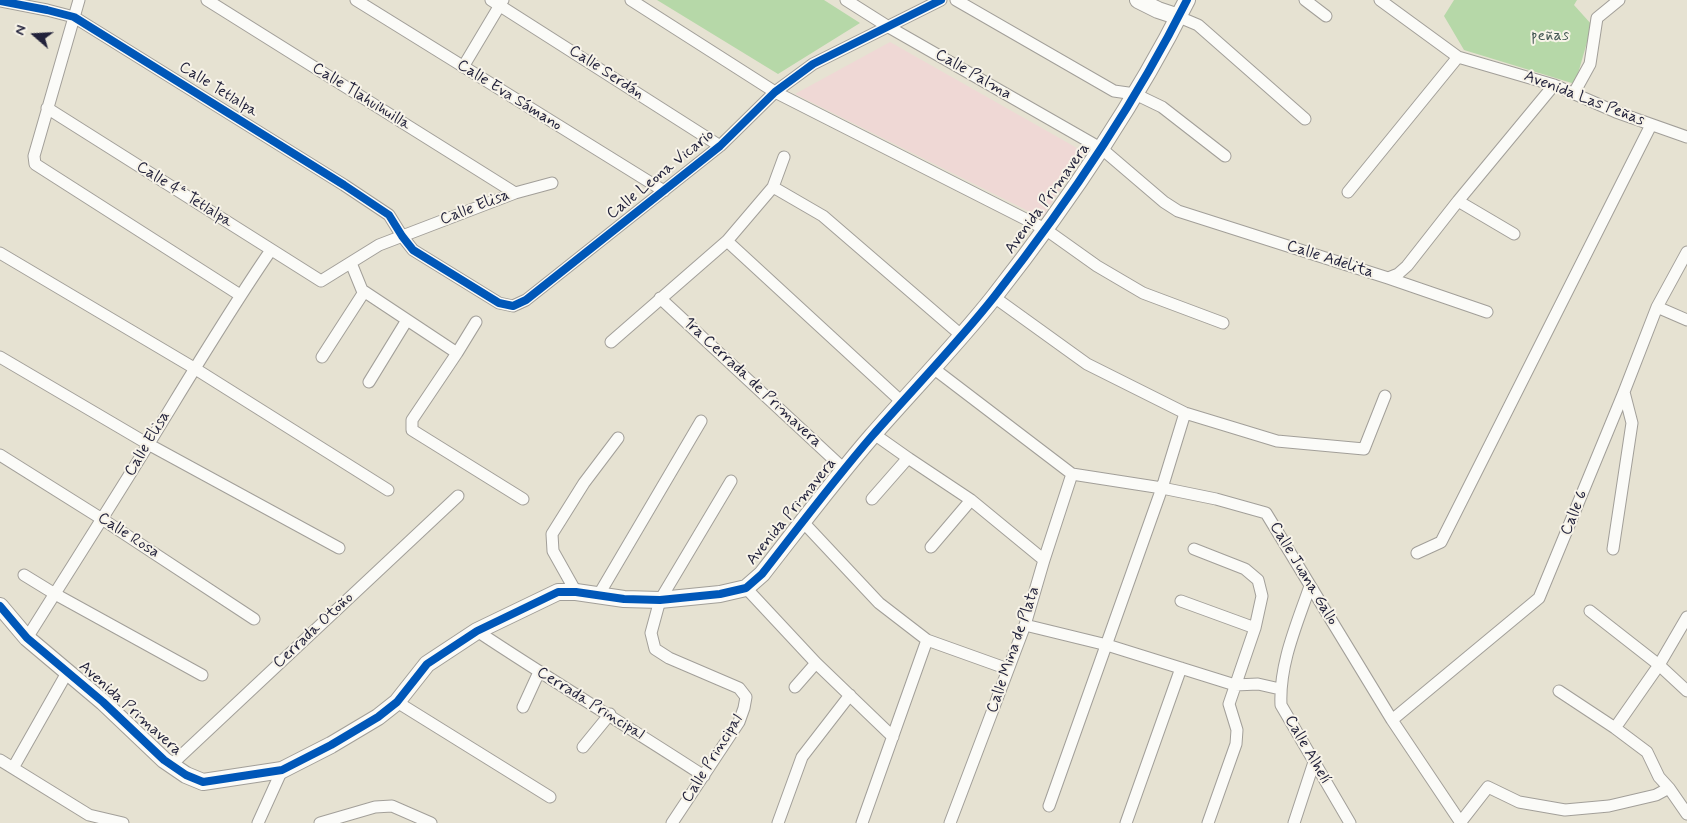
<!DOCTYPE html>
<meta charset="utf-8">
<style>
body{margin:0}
#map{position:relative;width:1687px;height:823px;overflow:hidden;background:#e6e2d2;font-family:Mynerve,sans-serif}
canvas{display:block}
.north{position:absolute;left:10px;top:10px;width:50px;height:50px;-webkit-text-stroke:4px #f7f3e8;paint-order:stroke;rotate:289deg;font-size:14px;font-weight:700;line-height:20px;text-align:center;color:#22223b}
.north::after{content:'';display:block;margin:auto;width:18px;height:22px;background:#22223b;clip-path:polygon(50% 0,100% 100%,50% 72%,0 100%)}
</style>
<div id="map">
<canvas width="1687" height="823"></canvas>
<div class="north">N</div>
</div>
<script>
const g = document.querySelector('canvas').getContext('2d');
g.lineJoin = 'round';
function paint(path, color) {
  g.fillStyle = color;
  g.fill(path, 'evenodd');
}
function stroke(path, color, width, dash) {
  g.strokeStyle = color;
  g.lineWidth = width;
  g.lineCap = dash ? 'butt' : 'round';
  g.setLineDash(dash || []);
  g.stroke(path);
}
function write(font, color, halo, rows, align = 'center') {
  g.font = font + ' Mynerve,sans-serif';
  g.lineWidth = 4;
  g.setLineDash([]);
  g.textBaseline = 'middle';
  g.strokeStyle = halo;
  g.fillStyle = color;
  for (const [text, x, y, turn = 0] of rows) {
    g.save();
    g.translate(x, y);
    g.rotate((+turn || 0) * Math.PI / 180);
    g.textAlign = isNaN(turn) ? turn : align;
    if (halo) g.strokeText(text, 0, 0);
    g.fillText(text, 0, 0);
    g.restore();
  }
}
const built = new Path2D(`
 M 890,42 L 1084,152 L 1042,218 L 795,94 Z`);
const green = new Path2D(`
 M 657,0 L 824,0 L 860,23 L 778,74 Z
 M 1454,0 L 1577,0 L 1574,5 L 1592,25 L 1575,84 L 1464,50 L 1444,16 Z`);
const street = new Path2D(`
 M 79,0 L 34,156 L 35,164 L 240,295
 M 207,0 L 515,193
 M 356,0 L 664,191
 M 491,0 L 720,146
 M 631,0 L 775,92 L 1045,229 L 1097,266 L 1143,293 L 1223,323
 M 846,0 L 887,26 L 1102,149 L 1164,202 L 1178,211 L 1388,278 L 1487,312
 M 956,0 L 1114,91 L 1135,94 L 1162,107 L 1225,156
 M 1305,0 L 1326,16
 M 1380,0 L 1458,57 L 1554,85 L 1616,112 L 1687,137
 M 0,1 L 47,10 L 74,17 L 344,185 L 389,215 L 402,236 L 413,250 L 499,303 L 513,306 L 526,300 L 720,146 L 775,92 L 813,64 L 941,0
 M 1179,17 L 1198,25 L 1305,119
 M 463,67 L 503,0
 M 1574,93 L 1590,64 L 1597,18 L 1619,0
 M 47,108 L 321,281 L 379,245 L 515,193 L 552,183
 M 773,187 L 823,216 L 961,335
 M 1348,192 L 1458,57
 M 1458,201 L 1514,234
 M 727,241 L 903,403
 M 0,253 L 194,368 L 388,490
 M 351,263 L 362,290 L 457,353
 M 1388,278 L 1398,274 L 1407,266 L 1458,201 L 1554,85
 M 994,297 L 1087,364 L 1185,413 L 1277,441 L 1364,449 L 1385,396
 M 660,298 L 844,469
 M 1657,307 L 1687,320
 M 476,322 L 457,353 L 412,420 L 412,430 L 523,499
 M 611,342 L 727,241 L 773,187 L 784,157
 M 0,357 L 148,444 L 339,548
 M 322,357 L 364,292
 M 933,368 L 1072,474 L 1162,488 L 1216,499 L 1266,513 L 1392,720 L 1461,823
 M 369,382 L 407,320
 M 874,434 L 908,458 L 971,500 L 1044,560
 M 0,455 L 102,519 L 254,619
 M 872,499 L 908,458
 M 803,522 L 879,603 L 927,640 L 1008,669
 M 931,547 L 971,500
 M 1194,549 L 1245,569 L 1258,580 L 1262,596 L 1255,628 L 1229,704 L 1237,730 L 1236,744 L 1208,823
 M 1613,549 L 1632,423 L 1624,392
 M 1417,553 L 1441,542 L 1651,125
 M 24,575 L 55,594 L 202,675
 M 1310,586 C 1297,624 1279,664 1281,705 L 1350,823
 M 746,588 L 816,663 L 893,737
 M 576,592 L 553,551 L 552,534 L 584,483 L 618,438
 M 598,596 L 701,421
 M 1181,601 L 1255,628
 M 1590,611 L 1659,665 L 1687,691
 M 1025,625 L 1107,645 L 1235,685 L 1258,684 L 1280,689
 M 477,631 C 552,681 629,727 704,776
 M 27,638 C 67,574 108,510 148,445 C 188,380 227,314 271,250
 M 795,687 L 816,663
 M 1559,691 L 1615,728 L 1647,752 L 1659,777 L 1669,788 L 1687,814
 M 397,702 L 550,797
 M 523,707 L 539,672
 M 1392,720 L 1539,598 L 1624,392 L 1657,307 L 1687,252
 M 1615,728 L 1659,665 L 1687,617
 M 583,747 L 610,714
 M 0,760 L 89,815 L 123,823
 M 171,765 L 458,496
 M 13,768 L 68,671
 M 1049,806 L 1162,488 L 1185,413
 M 258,823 L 282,770
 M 320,823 L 375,807 L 392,806 L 431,823
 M 672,823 L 739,722 L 744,708 L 746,697 L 739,688 L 669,658 L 655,649 L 651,633 L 660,600 L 731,481
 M 778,823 L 802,757 L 850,695
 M 862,823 L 927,640
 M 950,823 L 1025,625 L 1044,560 L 1072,474
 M 1126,823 L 1181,668
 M 1294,823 L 1314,762
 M 1460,823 L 1488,787 L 1519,802 L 1565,810 L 1609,806 L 1656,795 L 1669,788`);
const secondary = new Path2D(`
 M 1138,0 L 1158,10 L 1179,17
 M 0,606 L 27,638 L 103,702 L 164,760 L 186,775 L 203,782 L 282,770 L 331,745 L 378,717 L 397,702 L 427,664 L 477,631 L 558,592 L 576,592 L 624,599 L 660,600 L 720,594 L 746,588 L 762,574 C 798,528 834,480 872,436 C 913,389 956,345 994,297 C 1067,204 1134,106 1187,0`);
const cycleway = new Path2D(`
 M 0,1 L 47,10 L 74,17 L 344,185 L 389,215 L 402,236 L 413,250 L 499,303 L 513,306 L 526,300 L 720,146 L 775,92 L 813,64 L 941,0
 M 0,606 L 27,638 L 103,702 L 164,760 L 186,775 L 203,782 L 282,770 L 331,745 L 378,717 L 397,702 L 427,664 L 477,631 L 558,592 L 576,592 L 624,599 L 660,600 L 720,594 L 746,588 L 762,574 C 798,528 834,480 872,436 C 913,389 956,345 994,297 C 1067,204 1134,106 1187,0`);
const parkNames = [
 ["peñas",1550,37]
];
const streetNames = [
 ["Calle Serdán",606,73,33],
 ["Calle Palma",973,75,30],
 ["Calle Tetlalpa",218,90,32],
 ["Calle Eva Sámano",509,96,32],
 ["Calle Tlahuihuilla",361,97,32],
 ["Avenida Las Peñas",1584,99,21],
 ["Calle Leona Vicario",661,175,-39],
 ["Calle 4ª Tetlalpa",184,195,32],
 ["Avenida Primavera",1048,199,-54],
 ["Calle Elisa",475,208,-21],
 ["Calle Adelita",1330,260,18],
 ["1ra Cerrada de Primavera",752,383,43],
 ["Calle Elisa",148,444,-59],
 ["Avenida Primavera",792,512,-51],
 ["Calle 6",1575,513,-68],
 ["Calle Rosa",128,536,33],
 ["Calle Juana Gallo",1303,574,59],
 ["Cerrada Otoño",314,631,-43],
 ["Calle Mina de Plata",1014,650,-71],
 ["Cerrada Principal",590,704,32],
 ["Avenida Primavera",130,709,42],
 ["Calle Alhelí",1307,750,60],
 ["Calle Principal",713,759,-58]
];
paint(built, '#efd8d5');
paint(green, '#b6d8a8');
stroke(street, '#a29f99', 13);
stroke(secondary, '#a29f99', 18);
stroke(street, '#fbfbf8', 11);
stroke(secondary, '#fbfbf8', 16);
stroke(cycleway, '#0057b8', 8);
write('16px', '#425652', '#f7f3e8', parkNames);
write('16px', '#22223b', '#f7f3e8', streetNames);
</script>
